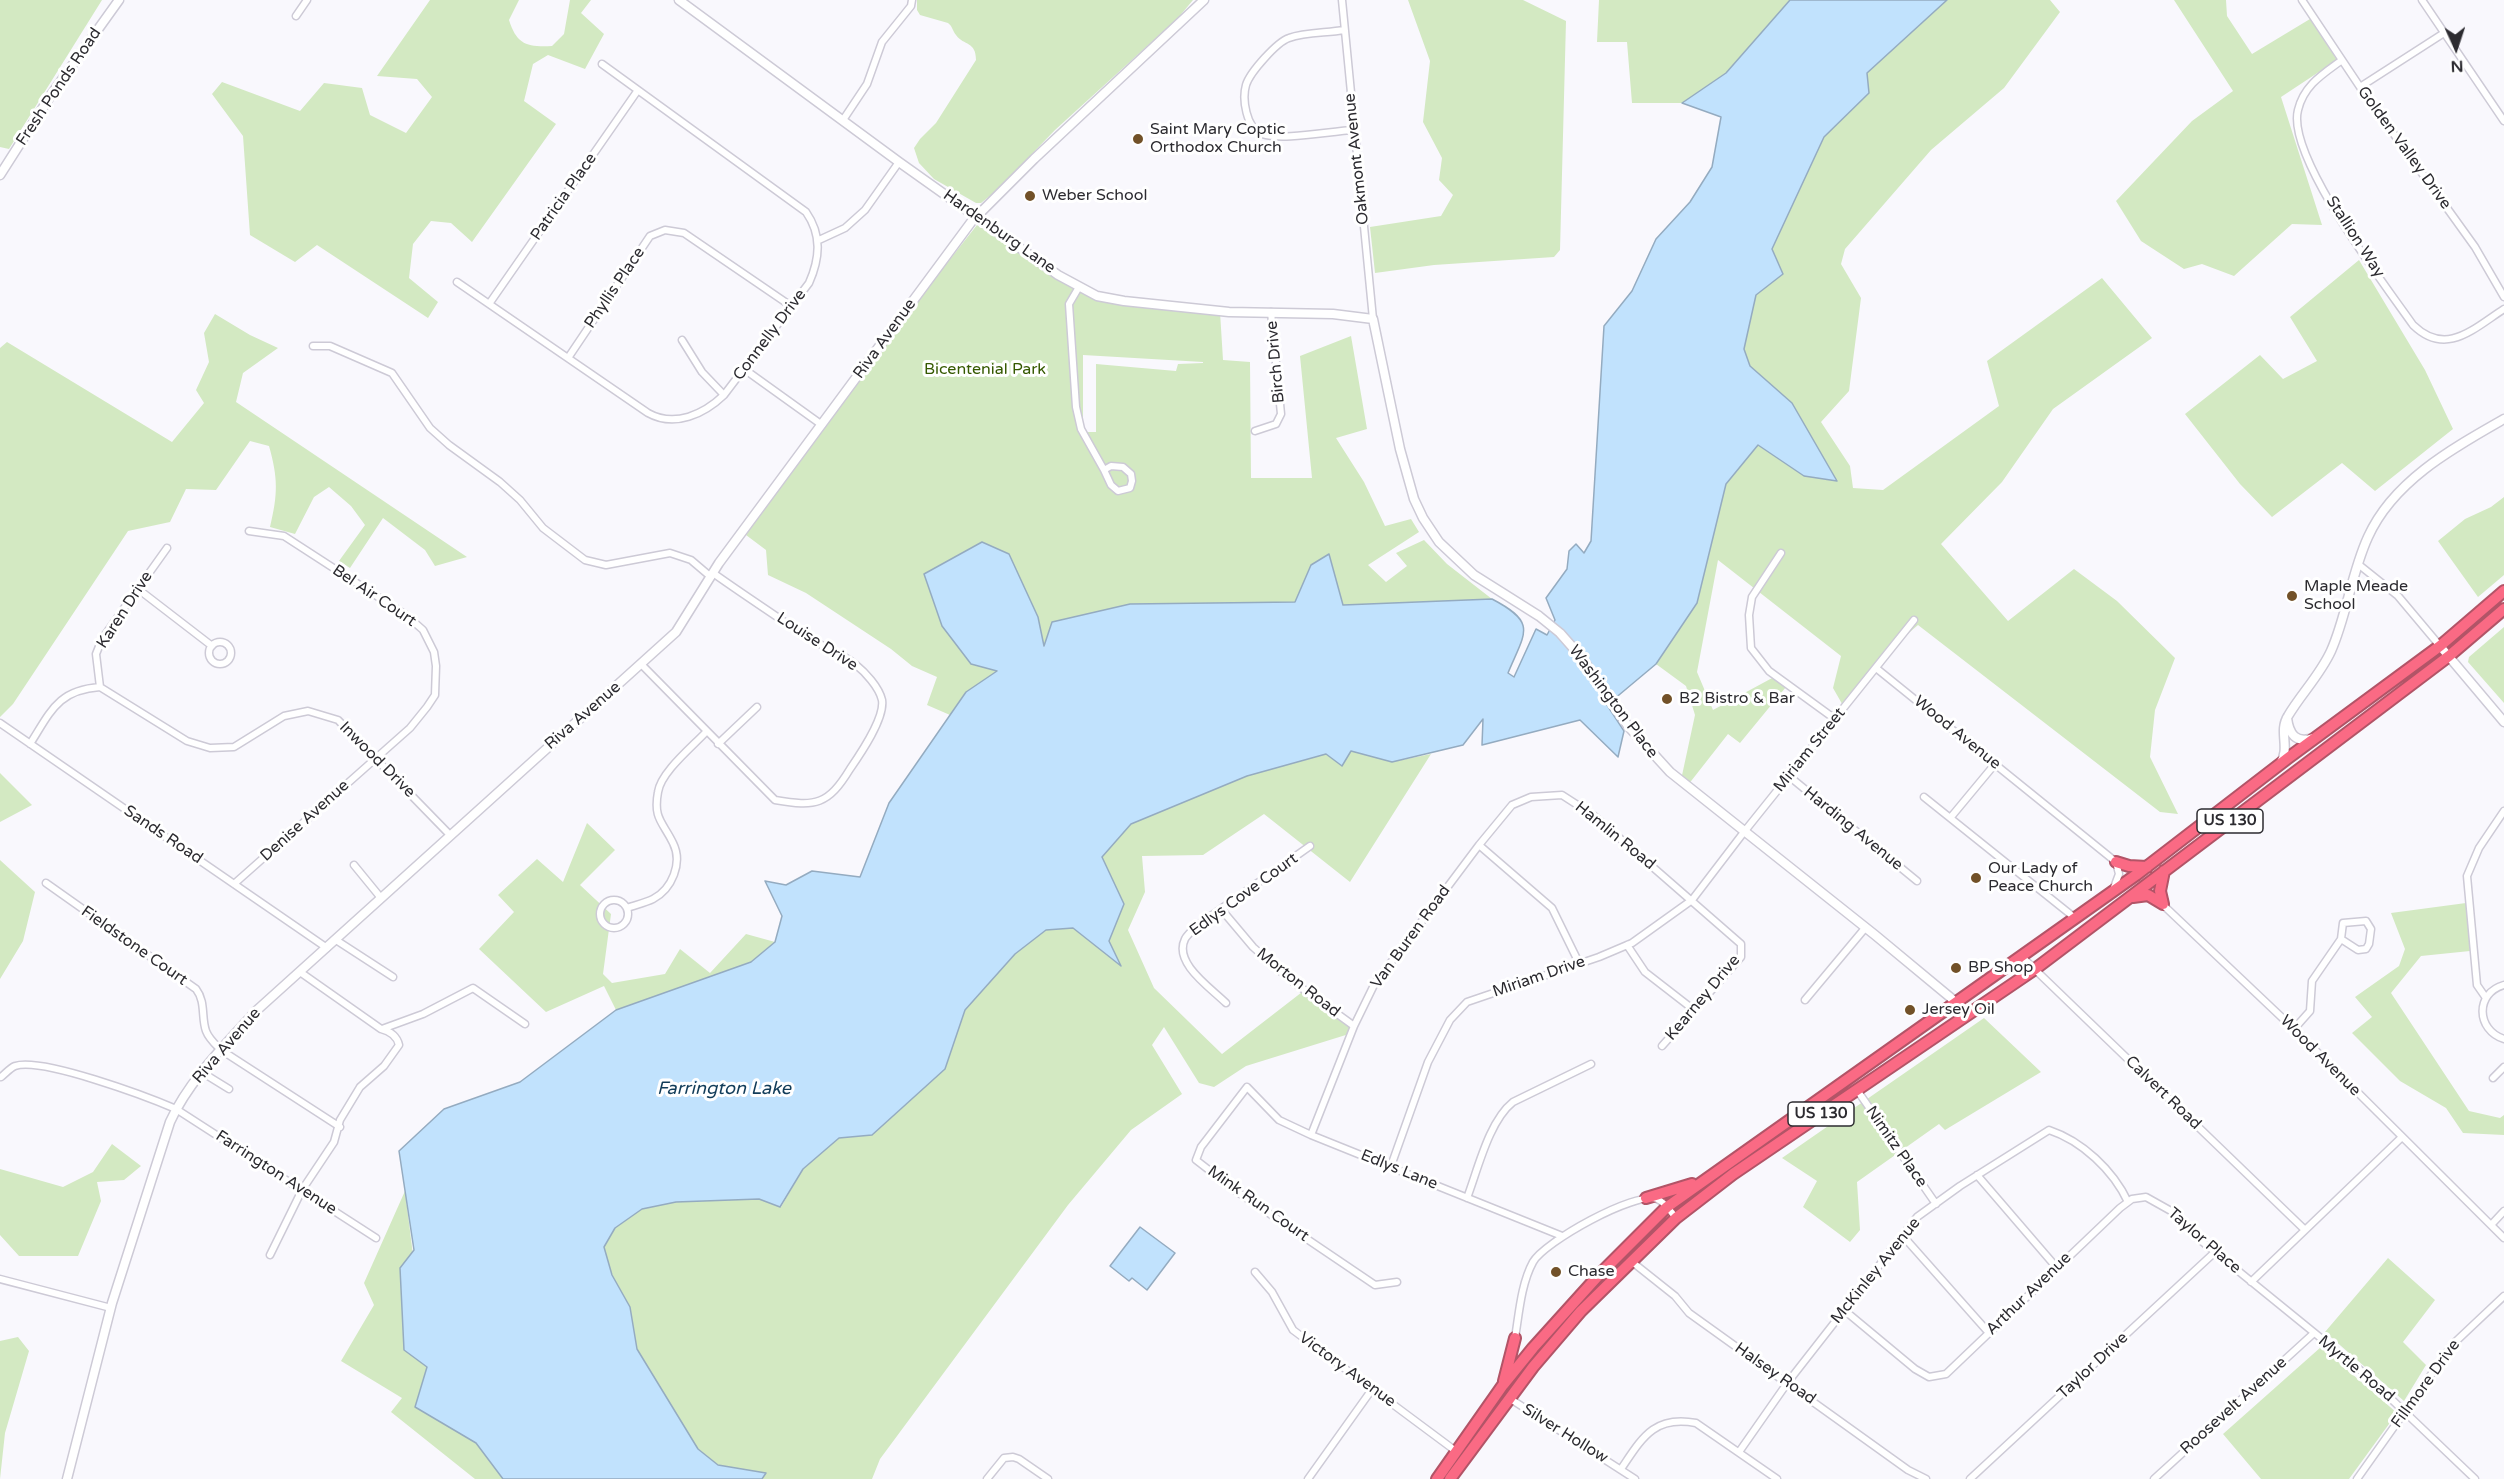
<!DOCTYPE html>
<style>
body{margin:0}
#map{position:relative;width:2504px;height:1479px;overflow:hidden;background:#f9f8fd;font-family:"Varela Round",sans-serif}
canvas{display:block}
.north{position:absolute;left:2426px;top:18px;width:60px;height:60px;-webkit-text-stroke:4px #fff;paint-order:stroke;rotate:177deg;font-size:16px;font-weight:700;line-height:24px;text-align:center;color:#2c2b30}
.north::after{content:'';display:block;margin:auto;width:21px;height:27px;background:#2c2b30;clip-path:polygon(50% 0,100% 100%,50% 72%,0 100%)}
</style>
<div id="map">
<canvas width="2504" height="1479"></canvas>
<div class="north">N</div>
</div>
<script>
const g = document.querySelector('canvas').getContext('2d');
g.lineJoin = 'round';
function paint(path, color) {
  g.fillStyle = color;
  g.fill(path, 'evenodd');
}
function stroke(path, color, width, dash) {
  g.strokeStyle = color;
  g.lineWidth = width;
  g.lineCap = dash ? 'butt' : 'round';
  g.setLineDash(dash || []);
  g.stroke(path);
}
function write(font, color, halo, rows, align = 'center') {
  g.font = font + ' "Varela Round",sans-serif';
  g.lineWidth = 6;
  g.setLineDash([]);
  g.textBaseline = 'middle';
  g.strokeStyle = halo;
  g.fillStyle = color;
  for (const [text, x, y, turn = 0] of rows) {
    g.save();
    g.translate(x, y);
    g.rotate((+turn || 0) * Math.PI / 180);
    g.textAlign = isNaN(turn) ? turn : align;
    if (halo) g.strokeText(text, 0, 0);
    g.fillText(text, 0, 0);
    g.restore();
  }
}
const green = new Path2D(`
 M 0,0 L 102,0 L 9,149 L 0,147 Z
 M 430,0 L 519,0 L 509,20 C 517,45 527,47 552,46 L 564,34 L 570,0 L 591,0 L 581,13 L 604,34 L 585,69 L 548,55 L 533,64 L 524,101 L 556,124 L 472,242 L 451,223 L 431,221 L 413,244 L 409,278 L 438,302 L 428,318 L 317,245 L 295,262 L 250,235 L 243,136 L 212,94 L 222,82 L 300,111 L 324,83 L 362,88 L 370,115 L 406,133 L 432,97 L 417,79 L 377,76 Z
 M 917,0 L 1193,0 L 1178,18 L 1055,130 L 997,190 L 981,203 L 976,203 L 934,179 L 919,163 L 914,148 L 920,139 L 936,123 L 976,60 C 976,41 964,46 956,35 C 952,30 953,27 948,23 L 920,15 L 917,10 Z
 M 1408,0 L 1523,0 L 1566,21 L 1560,250 L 1554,257 L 1434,265 L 1375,273 L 1370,227 L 1441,216 L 1453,195 L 1439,180 L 1442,158 L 1423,122 L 1430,61 Z
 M 1599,0 L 1790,0 L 1726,73 L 1682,103 L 1632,103 L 1627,42 L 1597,42 Z
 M 1947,0 L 2050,0 L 2060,12 L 2004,88 L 1931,150 L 1845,249 L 1841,264 L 1861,298 L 1849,391 L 1821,422 L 1850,466 L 1853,488 L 1883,490 L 1999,406 L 1987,361 L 2102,278 L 2152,338 L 2053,409 L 2002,482 L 1941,544 L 2008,621 L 2074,569 L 2117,601 L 2175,658 L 2155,710 L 2150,757 L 2178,814 L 2160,812 L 1918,625 L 1883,655 L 1845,709 L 1833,688 L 1841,656 L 1718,560 L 1697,672 L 1713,710 L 1774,677 L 1786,687 L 1740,743 L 1728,734 L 1688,785 L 1681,780 L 1695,715 L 1686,686 L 1656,664 L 1697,603 L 1726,484 L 1758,445 L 1804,476 L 1837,481 L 1792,403 L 1750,366 L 1744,349 L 1756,295 L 1783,274 L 1772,249 L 1824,137 L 1869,93 L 1867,73 Z
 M 2174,0 L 2226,0 L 2227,16 L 2252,54 L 2310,19 L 2337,60 L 2281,97 L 2322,225 L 2292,224 L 2234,276 L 2202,264 L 2184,269 L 2141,241 L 2116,201 L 2192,121 L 2233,91 Z
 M 977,225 L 1095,299 L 1220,312 L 1223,360 L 1250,362 L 1251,478 L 1312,478 L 1300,356 L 1351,336 L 1367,429 L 1336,438 L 1364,482 L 1385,526 L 1411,519 L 1419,532 L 1368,565 L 1386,582 L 1407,566 L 1396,553 L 1424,540 L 1447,564 L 1492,599 L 1343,605 L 1329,554 L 1311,566 L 1295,602 L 1130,604 L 1052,622 L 1044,647 L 1038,617 L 924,574 L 942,626 L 971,664 L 998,671 L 966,692 L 950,715 L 927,705 L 937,677 L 912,666 L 891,649 L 806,593 L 768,575 L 766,550 L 746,535 L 821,423 ZM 1083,355 L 1203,362 L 1203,363 L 1178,364 L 1176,371 L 1096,364 L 1096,432 L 1083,432 Z
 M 2359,260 L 2425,370 L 2453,429 L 2375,491 L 2342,463 L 2272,517 L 2240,484 L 2185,414 L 2260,355 L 2283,379 L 2317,361 L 2290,317 Z
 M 215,314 L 250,335 L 278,348 L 243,373 L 236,402 L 467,557 L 435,566 L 425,550 L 383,518 L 350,568 L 339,561 L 365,525 L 351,506 L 329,487 L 314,497 L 295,534 L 270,527 C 278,494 278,478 269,446 L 250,441 L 216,490 L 186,489 L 170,522 L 128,531 L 13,704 L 0,717 L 0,348 L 7,342 L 172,442 L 204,403 L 196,390 L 209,362 L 204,333 Z
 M 2504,497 L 2504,575 L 2478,597 L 2438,541 L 2465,519 L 2491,507 Z
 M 2504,627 L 2504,703 L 2468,662 L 2469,657 Z
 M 1351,751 L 1392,762 L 1431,754 L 1350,882 L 1264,814 L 1203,855 L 1142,856 L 1145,892 L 1128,930 L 1154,988 L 1222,1054 L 1306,989 L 1353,1025 L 1349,1034 L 1246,1066 L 1214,1087 L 1199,1083 L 1164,1027 L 1152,1045 L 1182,1094 L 1131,1130 L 1068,1205 L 880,1459 L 872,1479 L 762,1479 L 765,1473 L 718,1465 L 698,1449 L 637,1349 L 630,1307 L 612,1275 L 604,1247 L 615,1228 L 642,1209 L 676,1202 L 759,1199 L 781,1207 L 803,1169 L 839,1138 L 872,1135 L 945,1069 L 965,1010 L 1015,954 L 1046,930 L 1073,928 L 1120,964 L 1109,941 L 1124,904 L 1102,857 L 1131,824 L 1247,776 L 1326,753 Z
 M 0,773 L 32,805 L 0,822 Z
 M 587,823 L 615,850 L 580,885 L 611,914 L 603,974 L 612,983 L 665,974 L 680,949 L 710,973 L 746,934 L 775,942 L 751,962 L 616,1010 L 604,986 L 546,1012 L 479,949 L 514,912 L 498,895 L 537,859 L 563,882 Z
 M 0,860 L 35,892 L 23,941 L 0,979 Z
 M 2466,903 L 2470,951 L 2421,956 L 2391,993 L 2469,1111 L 2500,1118 L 2504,1115 L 2504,1135 L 2463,1133 L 2446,1108 L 2400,1081 L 2352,1033 L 2372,1017 L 2355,997 L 2399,966 L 2405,949 L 2391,913 Z
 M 1984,1018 L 2041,1072 L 1945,1130 L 1939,1124 L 1857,1182 L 1860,1230 L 1850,1242 L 1803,1207 L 1817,1181 L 1782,1158 Z
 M 112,1144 L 141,1166 L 124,1180 L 97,1182 L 101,1201 L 78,1256 L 19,1256 L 0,1235 L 0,1169 L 63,1187 L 93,1172 Z
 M 405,1191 L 427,1367 L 415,1407 L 476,1443 L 503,1479 L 475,1479 L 391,1412 L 402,1398 L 341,1361 L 374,1305 L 364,1283 Z
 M 2388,1258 L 2435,1300 L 2403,1342 L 2426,1365 L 2404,1401 L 2325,1332 Z
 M 18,1337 L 29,1351 L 5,1433 L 0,1479 L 0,1341 Z
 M 2321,1347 L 2397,1413 L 2349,1479 L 2261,1479 L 2223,1434 Z`);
const water = new Path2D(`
 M 1790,0 L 1947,0 L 1867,73 L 1869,93 L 1824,137 L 1772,249 L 1783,274 L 1756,295 L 1744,349 L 1750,366 L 1792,403 L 1837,481 L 1804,476 L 1758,445 L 1726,484 L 1697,603 L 1656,664 L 1607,705 L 1624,731 L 1618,757 L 1580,720 L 1482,745 L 1483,719 L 1463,745 L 1392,762 L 1351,751 L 1342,766 L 1326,754 L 1247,776 L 1131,824 L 1102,857 L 1124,904 L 1109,941 L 1121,966 L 1073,928 L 1046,930 L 1015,954 L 965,1010 L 945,1069 L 872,1135 L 839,1138 L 803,1169 L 780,1207 L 759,1199 L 676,1202 L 642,1209 L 615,1228 L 604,1247 L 612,1275 L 630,1307 L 637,1349 L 698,1449 L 718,1465 L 766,1473 L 762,1479 L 503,1479 L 476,1443 L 415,1407 L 427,1367 L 404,1350 L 400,1268 L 414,1250 L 399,1151 L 444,1109 L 520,1082 L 616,1010 L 751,962 L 775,942 L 782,916 L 765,881 L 786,885 L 812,871 L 860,877 L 889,803 L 966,692 L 997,671 L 971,664 L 942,626 L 924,574 L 982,542 L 1009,554 L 1038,617 L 1044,646 L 1052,622 L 1130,604 L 1295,602 L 1311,565 L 1329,554 L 1343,605 L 1492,599 C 1538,623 1525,632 1508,673 L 1514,677 L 1536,629 L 1547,635 L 1555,620 L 1546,598 L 1567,569 L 1569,551 L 1576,544 L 1584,553 L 1591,541 L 1604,326 L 1632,291 L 1656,239 L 1690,202 L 1712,167 L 1721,117 L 1682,103 L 1726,73 Z
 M 1140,1227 L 1175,1253 L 1147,1290 L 1132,1278 L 1129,1281 L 1110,1266 Z`);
const street = new Path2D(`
 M 1342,0 L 1373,319
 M 2302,0 L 2360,87 L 2475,247 L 2504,297
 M 2422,0 L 2504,121
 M 296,16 L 307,0
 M 1344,30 C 1327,33 1305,32 1289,38 C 1277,42 1250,72 1246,85 C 1242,99 1246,128 1262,134 C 1283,141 1330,131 1354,130
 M 2342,60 C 2323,74 2304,85 2298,110 C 2286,156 2385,285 2413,325 C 2446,357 2473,329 2504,309
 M 2360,87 L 2444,33
 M 843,120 L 867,84 L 882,42 L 911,6 L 912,0
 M 819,240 L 845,228 L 865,210 L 899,162
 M 457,282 L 648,413 C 675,428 704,414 724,395 L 809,283 C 820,258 822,235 806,212 L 602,64
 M 1079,287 L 1069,304 L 1076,407 L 1081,429 L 1104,470
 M 489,304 L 638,90
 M 682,340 L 702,372 L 724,395
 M 313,346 L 330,346 L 392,373 L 430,428 L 449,445 L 500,482 L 520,500 L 543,528 L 585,560 L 606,565 L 670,553 L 691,560 L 711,577
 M 568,358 L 650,236 L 665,230 L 684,233 L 791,306
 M 744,369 L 822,425
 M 1255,431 L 1276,424 L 1281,414 L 1271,312
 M 1111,466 L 1123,467 L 1131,474 L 1132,481 L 1130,488 L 1118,491 L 1111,485 L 1104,470 Z
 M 1781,553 L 1752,597 L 1749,615 L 1751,648 L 1769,671 L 1835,719
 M 2358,564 L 2398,596 L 2440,646
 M 138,589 L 212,646
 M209 653a11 11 0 1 1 22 0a11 11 0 1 1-22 0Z
 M 641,664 L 775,800 C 816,807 828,805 850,769 C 861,753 885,718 882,700 C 879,687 865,672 855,664 C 841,653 823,647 807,637 C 776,616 744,595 713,573
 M 1876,668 L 2116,862 L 2119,874 L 2113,890
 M 100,687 L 187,741 L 210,748 L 234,747 L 284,716 L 308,711 L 338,720 L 450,835
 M 100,687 L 96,654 L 102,639 L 167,548
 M 0,723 L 327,948
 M 30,744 C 51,711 58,690 100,687
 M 718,744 L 757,707
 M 1790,777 L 1917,881
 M 1924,797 L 2075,918
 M 1951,817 L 1995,764
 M 1479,845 L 1552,908 L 1579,963
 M 354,865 L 381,898
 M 46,883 L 196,989 C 206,1002 201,1017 206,1031 C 209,1039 215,1044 221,1050 L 340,1127
 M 234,884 L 410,728 L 427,707 L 435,695 L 436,666 L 434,652 L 423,630 L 406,615 L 284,536 L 249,531
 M600 914a14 14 0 1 1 28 0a14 14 0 1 1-28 0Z
 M 2161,903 L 2294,1029 L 2504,1238
 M 627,908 C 635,905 645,903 653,899 C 672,889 683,863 673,843 C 663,822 653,819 658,792 C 661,772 692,747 706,732
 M 1221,909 L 1253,947 L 1288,978 L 1354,1026
 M 2366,921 L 2371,929 L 2369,944 L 2366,949 L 2358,950 L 2341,939 L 2343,923 Z
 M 336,940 L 393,977
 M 1627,945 L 1645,972 L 1694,1010
 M 2022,957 L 2304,1229
 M 2504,985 C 2475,993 2476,1030 2504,1039
 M 2486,998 L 2477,985 L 2467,876 L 2479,848 L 2504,811
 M 1805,1000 L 1866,927
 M 1226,1003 C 1211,988 1173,963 1185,939 C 1187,935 1192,931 1194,928 L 1310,846
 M 382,1029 L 423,1014 L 473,988 L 525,1024
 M 2294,1029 L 2310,1011 L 2312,981 L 2341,939
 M 203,1073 L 229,1089
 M 1,1077 C 5,1074 10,1068 15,1066 C 42,1057 148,1097 176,1109 L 376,1238
 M 2493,1078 L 2504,1067
 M 1857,1090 L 1936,1204
 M 1311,1135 L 1354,1026 L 1374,985 L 1479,845 L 1512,805 L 1531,797 L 1562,795 L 1593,815 L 1741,944 L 1741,957 L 1662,1046
 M 1391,1166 L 1428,1062 L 1450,1020 L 1467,1002 L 1599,957 L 1632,943 L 1692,900 L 1744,832 L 1914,620
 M 1977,1175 L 2057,1268
 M 1467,1198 C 1478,1169 1489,1121 1513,1102 L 1591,1064
 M 2491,1225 L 2504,1211
 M 1903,1236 L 1989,1333
 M 270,1255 L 302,1190 L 334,1142 L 340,1120 L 360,1087 L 384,1066 L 399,1045 C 397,1036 389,1031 381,1029 L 300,972
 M 1631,1261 L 1675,1296 L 1689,1313 L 1908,1470 L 1926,1479
 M 1255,1272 L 1272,1292 L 1293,1330 L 1457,1452
 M 0,1279 L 111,1308
 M 1397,1282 L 1375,1285 L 1236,1191 L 1196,1160 L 1201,1147 L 1247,1087 L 1279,1120 L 1311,1135 L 1562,1236
 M 2251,1282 L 2402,1137
 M 1844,1310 L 1915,1369 L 1929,1377 L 1946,1374 L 2120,1208 L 2132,1199 L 2146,1197 L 2171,1211 L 2199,1239 L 2365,1374 L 2475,1479
 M 1515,1338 C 1519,1314 1521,1284 1533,1262 C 1544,1242 1635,1191 1657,1199 C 1665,1202 1671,1212 1676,1218
 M 1509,1398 L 1635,1479
 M 1739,1452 L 1788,1382 L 1917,1217 L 1960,1186 L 2049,1130 C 2082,1141 2113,1170 2128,1202
 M 1621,1469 C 1642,1438 1654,1415 1696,1423 L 1777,1479
 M 987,1479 L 1004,1458 L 1013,1457 L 1019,1459 L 1048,1479
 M 1308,1479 L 1373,1388
 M 1970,1479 L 2215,1252
 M 2154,1479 L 2314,1333
 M 2357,1479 L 2452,1345 L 2504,1296`);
const secondary = new Path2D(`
 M 679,0 L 899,162 L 1058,275 L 1097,296 L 1124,301 L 1229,312 L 1333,314 L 1373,319 L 1400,449 L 1414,499 L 1423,518 L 1439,542 L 1474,575 L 1539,616 L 1560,633 L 1582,658 L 1628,726 L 1670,772 L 1875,935 L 1951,998 L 1966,1015
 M 0,175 L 51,95 L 119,0
 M 2440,646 L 2504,722
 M 2287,718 C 2289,734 2296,744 2313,738
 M 2280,764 C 2291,748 2278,732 2288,716 C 2301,694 2320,675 2331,651 C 2347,615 2351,574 2368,537 C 2393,481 2453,448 2504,419
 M 67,1479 L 112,1303 L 170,1122 C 189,1080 226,1044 256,1011 L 676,632 L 719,563 L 972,221 L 1034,159 L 1204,0`);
const highway = new Path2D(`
 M 2116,862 L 2129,866 L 2147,867
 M 2133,897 L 2148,895 L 2163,904
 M 2163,904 L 2160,891 L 2164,871
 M 1646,1198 L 1692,1184
 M 1504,1381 L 1515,1338
 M 1437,1479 L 1503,1385 L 1533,1348 L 1598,1276 L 1667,1207 L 2136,875 L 2288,758 L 2440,646 L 2504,591
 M 1450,1479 L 1533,1367 L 1581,1311 L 1676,1218 L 1733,1174 L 2035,969 L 2449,656 L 2504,609`);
const markers = [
 [1138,139,6,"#725128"],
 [1030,196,6,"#725128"],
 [2292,596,6,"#725128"],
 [1667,699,6,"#725128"],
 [1976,878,6,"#725128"],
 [1956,968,6,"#725128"],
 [1910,1010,6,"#725128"],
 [1556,1272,6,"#725128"]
];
const shields = [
 [2230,821,66],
 [1821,1114,66]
];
const shieldNames = [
 ["US 130",2230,821],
 ["US 130",1821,1114]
];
const streetNames = [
 ["Fresh Ponds Road",59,87,-56],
 ["Golden Valley Drive",2404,148,54],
 ["Oakmont Avenue",1357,159,-96],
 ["Patricia Place",564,197,-55],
 ["Hardenburg Lane",999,232,35],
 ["Stallion Way",2355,237,57],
 ["Phyllis Place",615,288,-56],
 ["Connelly Drive",770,335,-53],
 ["Riva Avenue",885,339,-54],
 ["Birch Drive",1276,362,-95],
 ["Bel Air Court",374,596,34],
 ["Karen Drive",125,610,-57],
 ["Louise Drive",817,642,33],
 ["Washington Place",1613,702,53],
 ["Riva Avenue",583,716,-41],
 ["Wood Avenue",1957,733,39],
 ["Miriam Street",1810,750,-51],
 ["Inwood Drive",377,760,45],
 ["Denise Avenue",305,821,-42],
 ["Harding Avenue",1853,829,39],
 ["Sands Road",163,835,34],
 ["Hamlin Road",1615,836,39],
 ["Edlys Cove Court",1244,895,-36],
 ["Van Buren Road",1411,937,-54],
 ["Fieldstone Court",134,946,35],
 ["Miriam Drive",1539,977,-19],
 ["Morton Road",1298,983,38],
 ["Kearney Drive",1703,998,-50],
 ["Riva Avenue",227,1046,-49],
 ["Wood Avenue",2320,1056,45],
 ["Calvert Road",2163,1093,44],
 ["Nimitz Place",1896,1147,55],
 ["Edlys Lane",1399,1170,22],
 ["Farrington Avenue",276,1173,33],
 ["Mink Run Court",1258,1204,35],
 ["Taylor Place",2204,1241,41],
 ["McKinley Avenue",1876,1271,-51],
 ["Arthur Avenue",2029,1294,-44],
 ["Taylor Drive",2093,1366,-43],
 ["Myrtle Road",2356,1369,40],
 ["Victory Avenue",1347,1370,36],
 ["Halsey Road",1775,1374,35],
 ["Fillmore Drive",2426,1384,-54],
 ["Roosevelt Avenue",2234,1406,-42],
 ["Silver Hollow",1565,1434,32]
];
const poiNames = [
 ["Saint Mary Coptic",1150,130],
 ["Orthodox Church",1150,148],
 ["Weber School",1042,196],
 ["Maple Meade",2304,587],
 ["School",2304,605],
 ["B2 Bistro & Bar",1679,699],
 ["Our Lady of",1988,869],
 ["Peace Church",1988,887],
 ["BP Shop",1968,968],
 ["Jersey Oil",1922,1010],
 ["Chase",1568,1272]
];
const parkNames = [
 ["Bicentenial Park",985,370]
];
const waterNames = [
 ["Farrington Lake",724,1089]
];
paint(green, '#d3e9c2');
paint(water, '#c1e2fd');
stroke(water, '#94abc0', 1.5);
stroke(street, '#cdcad6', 9);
stroke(secondary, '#cdcad6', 11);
stroke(highway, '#b25467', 14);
stroke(street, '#fff', 6);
stroke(secondary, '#fff', 8);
stroke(highway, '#fa6a84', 10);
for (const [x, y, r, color] of markers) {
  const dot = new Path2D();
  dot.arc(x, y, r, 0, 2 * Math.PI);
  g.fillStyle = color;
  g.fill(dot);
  stroke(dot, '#fff', 2);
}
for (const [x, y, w] of shields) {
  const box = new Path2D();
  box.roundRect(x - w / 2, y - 12, w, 24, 4.5);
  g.fillStyle = '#fff';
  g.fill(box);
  stroke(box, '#2c2b30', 1.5);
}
write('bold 15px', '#2c2b30', null, shieldNames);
write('16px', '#2c2b30', '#fff', streetNames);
write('16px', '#2c2b30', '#fff', poiNames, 'left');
write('16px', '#355901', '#fff', parkNames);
write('italic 18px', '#113c59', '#fff', waterNames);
</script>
